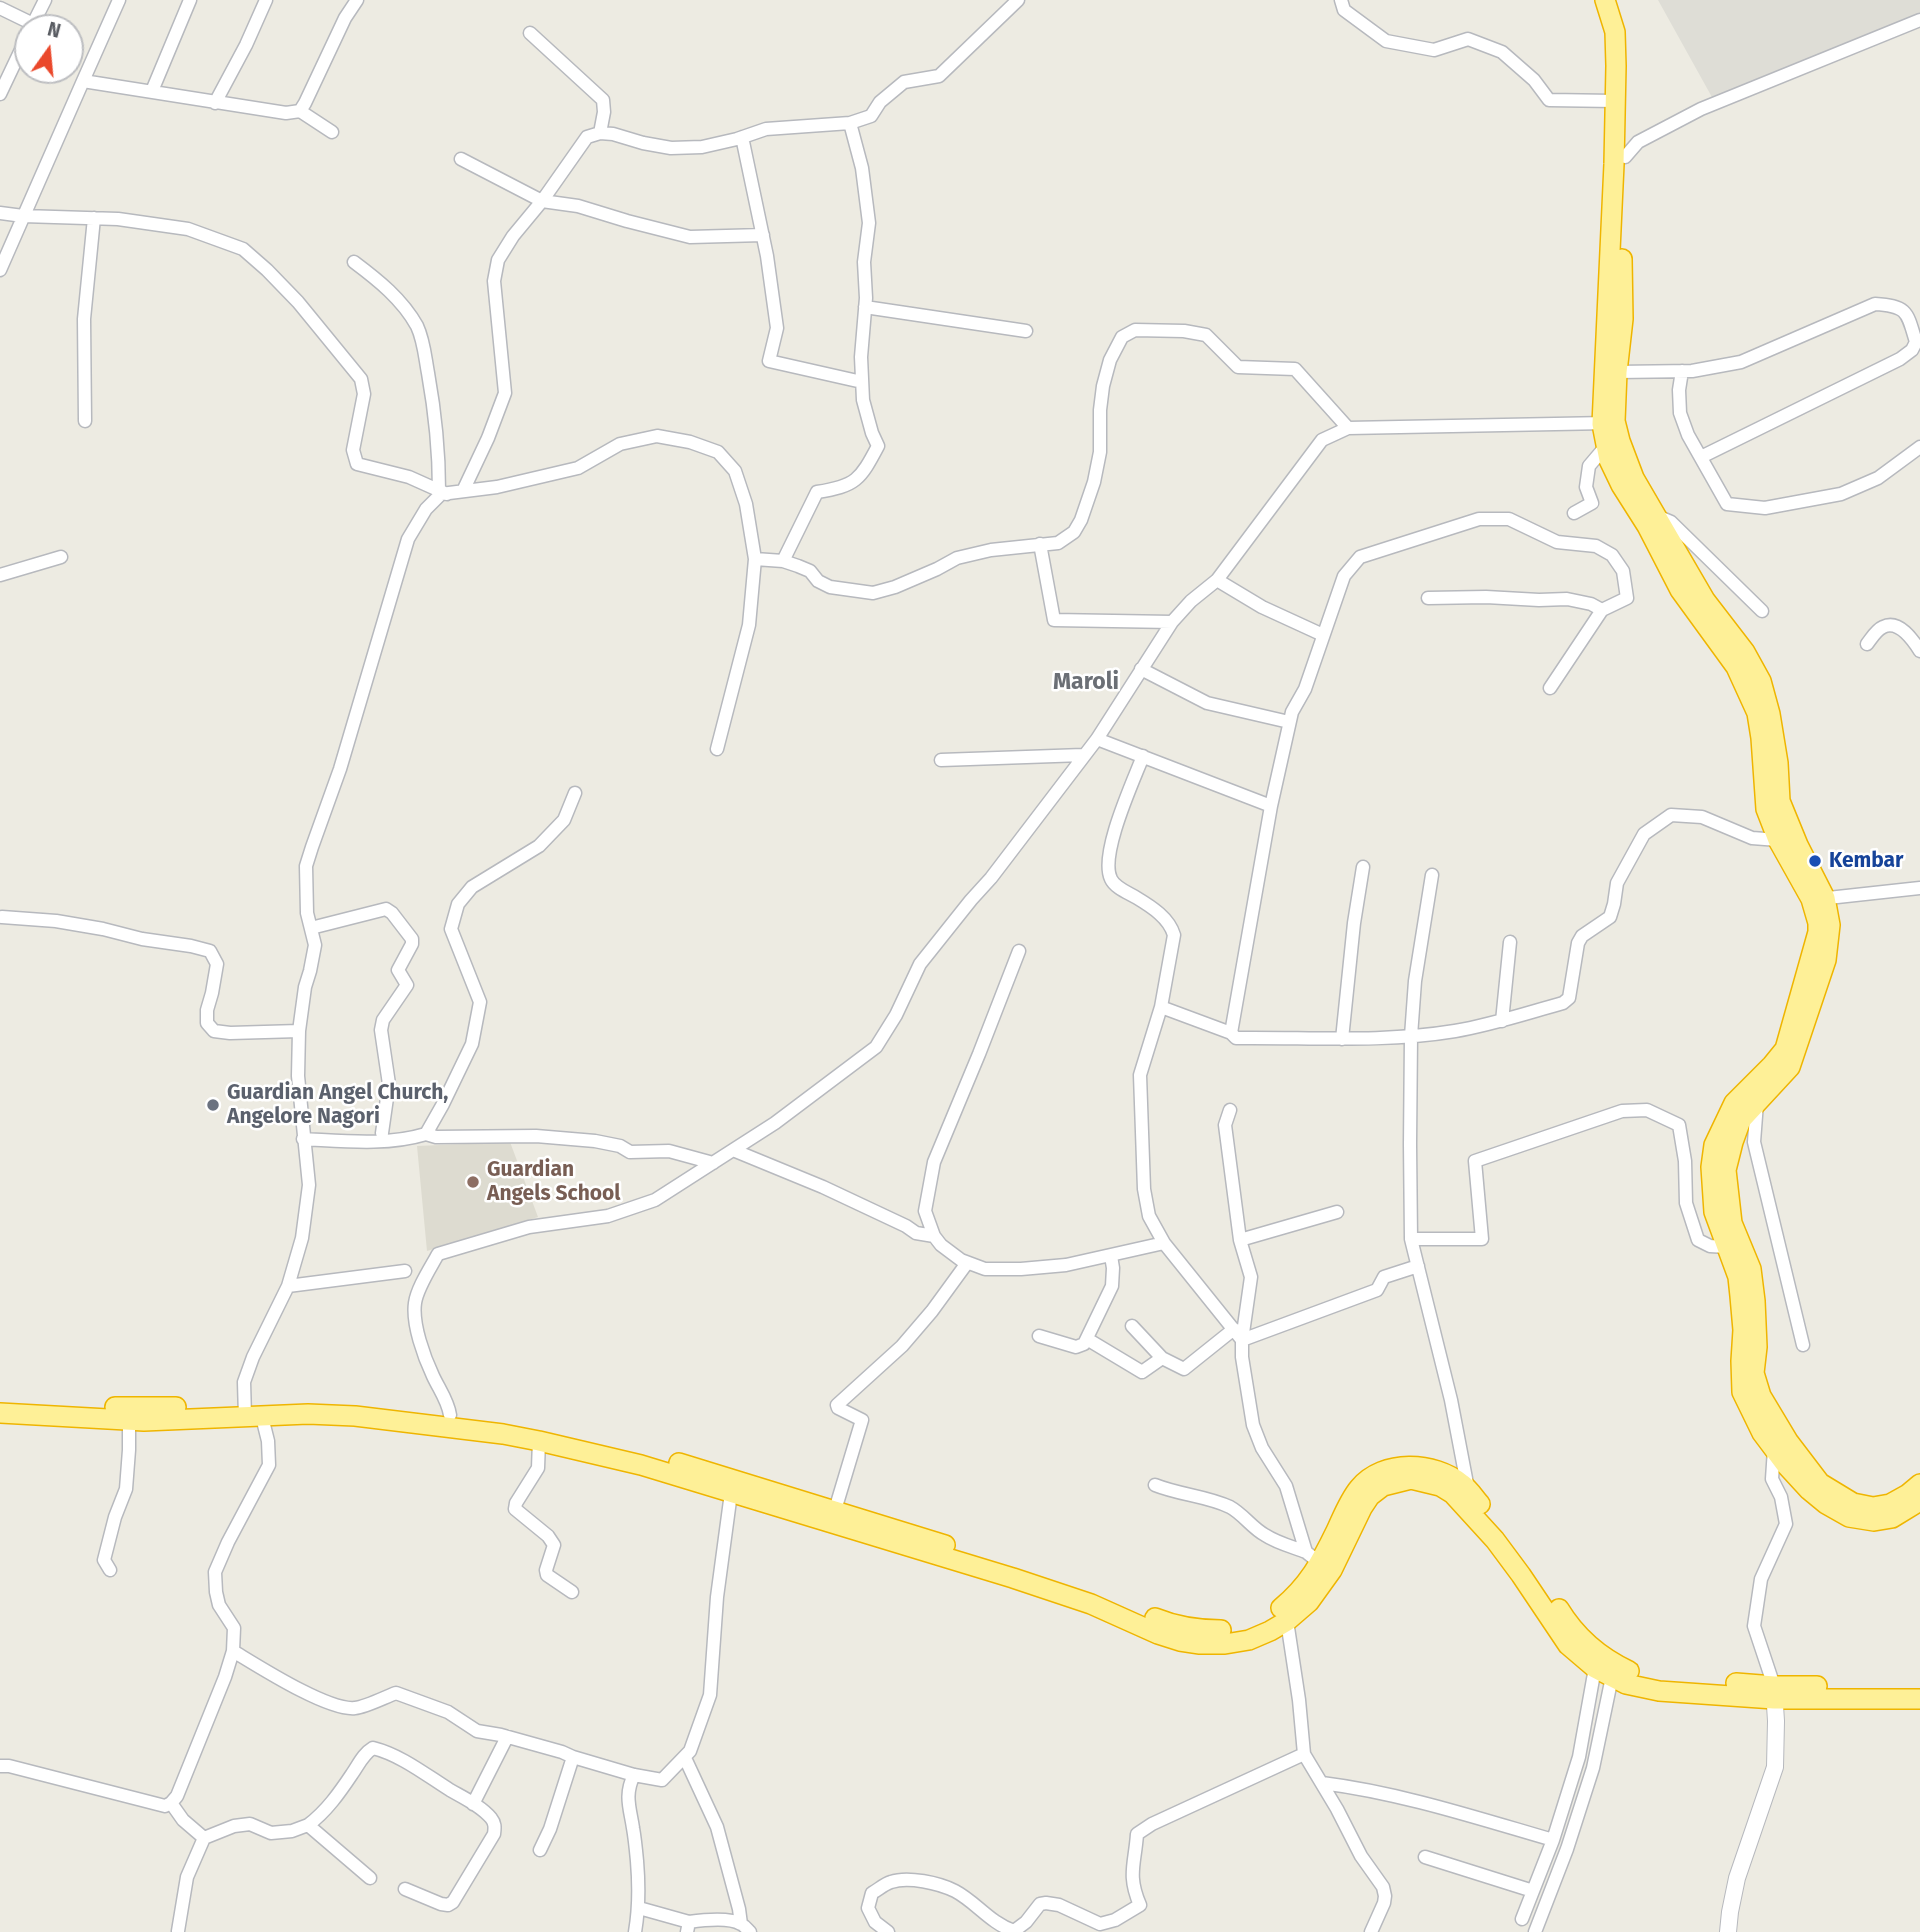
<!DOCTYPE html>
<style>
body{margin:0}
#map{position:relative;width:1920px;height:1932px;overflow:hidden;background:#edebe2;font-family:"Fira Sans",sans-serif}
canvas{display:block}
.north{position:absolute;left:14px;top:14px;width:70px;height:70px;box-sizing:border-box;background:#fff;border:2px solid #bdbec1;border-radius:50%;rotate:15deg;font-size:19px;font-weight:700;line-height:28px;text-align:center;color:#5a5d63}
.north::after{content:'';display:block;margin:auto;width:24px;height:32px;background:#ea482b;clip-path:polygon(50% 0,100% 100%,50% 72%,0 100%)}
</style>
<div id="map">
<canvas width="1920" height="1932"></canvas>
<div class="north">N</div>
</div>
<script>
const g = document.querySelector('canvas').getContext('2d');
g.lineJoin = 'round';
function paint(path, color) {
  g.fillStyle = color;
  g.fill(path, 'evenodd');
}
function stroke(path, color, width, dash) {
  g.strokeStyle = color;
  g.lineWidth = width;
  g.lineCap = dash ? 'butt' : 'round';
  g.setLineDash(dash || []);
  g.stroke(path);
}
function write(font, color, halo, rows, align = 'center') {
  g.font = font + ' "Fira Sans",sans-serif';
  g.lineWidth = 5;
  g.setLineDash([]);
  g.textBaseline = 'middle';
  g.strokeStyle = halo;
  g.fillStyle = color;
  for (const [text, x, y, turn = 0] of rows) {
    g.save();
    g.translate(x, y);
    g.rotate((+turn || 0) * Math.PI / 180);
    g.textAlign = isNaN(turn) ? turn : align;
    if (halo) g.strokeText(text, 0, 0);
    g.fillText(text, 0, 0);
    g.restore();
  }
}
const industrial = new Path2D(`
 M 1658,0 L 1920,0 L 1920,14 L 1713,99 Z`);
const education = new Path2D(`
 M 510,1142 L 538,1217 L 427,1251 L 417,1146 Z`);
const minor = new Path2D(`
 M 1341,0 L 1344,10 L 1386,41 L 1434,50 L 1468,39 L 1502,52 L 1534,80 L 1549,100 L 1615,101
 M 0,8 L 33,24
 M 31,28 L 45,0
 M 530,33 L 603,100 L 604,112 L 600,133
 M 83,81 L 119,0
 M 152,91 L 190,0
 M 0,94 L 28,35
 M 215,103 L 246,45 L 266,0
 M 300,111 L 332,132
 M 742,137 L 767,256 L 777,328 L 769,361 L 862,382
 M 1625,157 L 1638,142 L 1701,109 L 1920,20
 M 461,159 L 542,201 L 578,206 L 627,221 L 690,237 L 763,235
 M 0,213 L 23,216 L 118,219 L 188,229 L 243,249 L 267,270 L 298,302 L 361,379 L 364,394 L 353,450 L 357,464 L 409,477 L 447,494
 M 354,262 C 378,280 402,299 417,326 C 424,341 425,357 428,373 C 435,412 439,451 439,490
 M 0,270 L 83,81 L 286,113 L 300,111 L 305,103 L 345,18 L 357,0
 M 865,307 L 1026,331
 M 1682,371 L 1679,390 L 1680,413 L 1688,435 L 1727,504 L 1765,508 L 1841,494 L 1878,478 L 1920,447
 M 1617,372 L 1692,371 L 1741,362 L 1875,304 C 1908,306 1907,312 1916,342 L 1912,350 L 1900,359 L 1701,457
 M 85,421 L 84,319 L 94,218
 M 463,491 L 488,438 L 505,393 L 494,281 L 498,260 L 513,236 L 542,201 L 587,137 L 600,133 L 613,134 L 643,143 L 671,148 L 702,147 L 737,139 L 766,129 L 850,123 L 871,116 L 880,102 L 904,82 L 939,76 L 1018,0
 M 1574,513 L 1592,503 L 1586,487 L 1589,466 L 1606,446
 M 1657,516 L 1671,522 L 1762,611
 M 1040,544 L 1054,620 L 1172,622
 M 755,559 L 783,561 L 798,566 L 810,571 L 818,581 L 830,587 L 873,593 L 895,587 L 937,569 L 957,558 L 991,550 L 1058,543 L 1074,532 L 1081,520 L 1094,482 L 1100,452 L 1100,410 L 1103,386 L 1110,360 L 1122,337 L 1135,330 L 1184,331 L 1206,335 L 1238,367 L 1295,369 L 1348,428
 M 783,561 L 817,492 C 856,486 860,480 878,446 L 872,433 L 863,400 L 861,357 L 866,298 L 864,262 L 869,223 L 862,168 L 850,123
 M 0,575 L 61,557
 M 1217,580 L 1262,607 L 1323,635
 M 1428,598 L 1486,597 L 1539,600 L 1567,599 L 1591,604 L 1602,610
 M 1867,644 C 1871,639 1876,630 1883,627 C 1899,619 1913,640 1920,651
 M 1141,669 L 1207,703 L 1289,722
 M 1097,739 L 1271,806 L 1231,1033 L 1236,1038 C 1309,1037 1382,1043 1455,1031 C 1491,1025 1527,1013 1563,1003 L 1569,998 L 1578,943 L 1582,936 L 1610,917 L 1614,904 L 1617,883 L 1644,834 L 1671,815 L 1702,817 L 1752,838 L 1778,840
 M 1143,756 C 1133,782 1099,855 1111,879 C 1115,888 1129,893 1137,898 C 1152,907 1169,918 1174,935 L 1161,1007
 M 941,760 L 1083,755
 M 1271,806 L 1292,712 L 1305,689 L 1344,576 L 1360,557 L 1479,519 L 1509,519 L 1557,542 L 1596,546 L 1612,555 L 1623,571 L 1627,598 L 1602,610 L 1550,688
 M 1432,875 L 1415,981 L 1411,1036 L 1410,1144 L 1411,1239 L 1451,1400 L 1468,1489
 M 1819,899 L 1920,888
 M 2,917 L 56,921 L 103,929 L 142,939 L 191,946 L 210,951 L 217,964 L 212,993 L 207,1010 L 207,1023 L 214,1031 L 230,1033 L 299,1031
 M 311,928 L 386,909 L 392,913 L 412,939 L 412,944 L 398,970 L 407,985 L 383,1020 L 381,1030 L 389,1084 L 382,1133
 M 1019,951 L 979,1054 L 934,1162 L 925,1211 L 934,1236 L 941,1245 L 961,1260 L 985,1269 L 1021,1269 L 1066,1265 L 1164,1243
 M 1502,1021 L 1510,942
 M 1231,1033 L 1161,1007 L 1140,1075 L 1144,1189 L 1149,1216 L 1164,1243 L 1242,1340 L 1377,1290 L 1384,1277 L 1418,1266
 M 1342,1039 L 1354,923 L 1363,867
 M 1757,1103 L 1754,1142 L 1803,1345
 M 1230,1110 L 1225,1125 L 1240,1240 L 1251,1277 L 1242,1340 L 1242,1357 L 1253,1425 L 1262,1448 L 1286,1486 L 1306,1552 L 1320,1563
 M 426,1134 L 436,1137 L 536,1136 L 595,1141 L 620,1146 L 630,1152 L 669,1151 L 713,1163
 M 303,1139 C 344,1141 386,1146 426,1134 L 443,1104 L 472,1044 L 480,1002 L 451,929 L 458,904 L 472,887 L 539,846 L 564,820 L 575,793
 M 733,1150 L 823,1187 L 906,1226 L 916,1233 L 934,1236
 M 1411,1239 L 1482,1239 L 1475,1161 L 1622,1111 L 1647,1110 L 1679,1125 L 1685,1161 L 1686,1203 L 1698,1240 L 1710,1246 L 1727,1247
 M 1240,1240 L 1337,1212
 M 288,1286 L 405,1271
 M 1132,1326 L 1162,1358
 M 1039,1336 L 1076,1347 L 1084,1344 L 1112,1286 L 1113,1268 L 1111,1256
 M 1087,1339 L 1142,1372 L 1162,1358 L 1184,1369 L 1234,1329
 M 450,1415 C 448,1401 439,1389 433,1376 C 424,1357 412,1324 415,1303 C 417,1288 431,1267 438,1254 L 529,1227 L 608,1216 L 655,1200 L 775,1123 L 876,1047 L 896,1015 L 920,964 L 971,900 L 991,878 L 1097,739 L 1172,622 L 1191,601 L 1217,580 L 1322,440 L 1348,428 L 1607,423
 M 245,1417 L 244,1382 L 253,1357 L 288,1286 L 302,1238 L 309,1185 L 298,1076 L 299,1031 L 305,987 L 310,971 L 315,945 L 307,913 L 306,866 L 312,847 L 340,769 L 408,539 L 426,509 L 441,494 L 497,487 L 578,468 L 620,444 L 657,436 L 690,442 L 718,452 L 735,471 L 746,504 L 755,559 L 749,625 L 717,749
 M 539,1441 L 538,1468 L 516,1503 L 515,1509 L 548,1536 L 554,1545 L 546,1570 L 547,1575 L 572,1592
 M 1155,1485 C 1180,1495 1207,1496 1230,1507 C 1243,1514 1252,1528 1265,1535 C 1277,1543 1293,1547 1306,1552
 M 835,1510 L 862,1420 L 838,1408 L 837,1405 L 902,1346 L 932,1311 L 967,1263
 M 110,1570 L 104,1560 L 115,1517 L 126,1489 L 129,1450 L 129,1421
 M 1287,1621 L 1299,1700 L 1304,1754 L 1337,1809 L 1361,1856 L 1383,1887 L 1385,1896 L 1384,1903 L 1371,1932
 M 233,1651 C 258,1666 328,1711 355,1708 C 366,1707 385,1697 396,1693 L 448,1712 L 477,1731 L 501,1735 L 562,1752 L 573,1757 L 634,1775 L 662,1780 L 690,1751 L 710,1695 L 717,1597 L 731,1493
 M 1774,1686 L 1754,1626 L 1761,1579 L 1786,1524 L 1781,1497 L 1772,1479 L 1774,1449
 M 685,1758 L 717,1827 L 739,1909 L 741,1924
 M 0,1766 L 9,1766 L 165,1806 L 171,1803 L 177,1796 L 225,1677 L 233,1651 L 234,1628 L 219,1605 L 216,1592 L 215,1572 L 228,1542 L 269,1465 L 268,1441 L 262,1417
 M 634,1775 C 624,1795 630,1808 633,1828 C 635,1839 636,1850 637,1861 C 639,1885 639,1909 635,1932
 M 1322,1783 C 1401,1793 1477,1818 1553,1840 L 1579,1757 L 1595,1668
 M 171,1803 L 183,1820 L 204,1838
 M 473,1804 L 505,1741 L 505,1736
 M 308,1825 C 326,1812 340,1792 352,1774 C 359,1764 363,1754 373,1748 C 401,1755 426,1775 450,1790 C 464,1798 481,1806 491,1818 C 495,1823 495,1827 494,1834 L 453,1902 L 448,1905 L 441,1904 L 405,1889
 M 540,1850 L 550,1829 L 573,1757
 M 1425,1857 L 1533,1891
 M 639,1908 L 689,1922 L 687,1932
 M 1522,1919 L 1553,1840
 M 689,1922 C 703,1920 729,1917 741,1924 C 745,1926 747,1929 750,1932
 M 178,1931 L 187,1877 L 204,1838 L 234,1826 L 250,1824 L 271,1833 L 292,1831 L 308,1825 L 370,1878
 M 888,1932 L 875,1922 L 868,1908 L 872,1893 C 878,1890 884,1884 891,1882 C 908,1876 939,1883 955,1891 C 976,1902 990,1923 1014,1931 L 1026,1922 L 1040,1904 L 1046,1903 L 1059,1905 L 1100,1924 L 1115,1920 L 1140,1905 C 1127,1875 1135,1864 1137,1834 L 1152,1824 L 1304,1754
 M 1535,1932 L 1567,1849 L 1593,1768 L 1612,1677`);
const tertiary = new Path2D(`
 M 1728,1932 L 1730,1912 L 1737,1878 L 1775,1767 L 1776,1721 L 1774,1690`);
const trunk = new Path2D(`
 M 1605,0 L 1615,32 L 1616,66 L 1614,164 L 1602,424 L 1609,460 L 1621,485 L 1647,526 L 1680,590 L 1736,667 L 1757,713 L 1761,738 L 1766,809 L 1778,840 L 1811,899 L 1818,923 L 1818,932 L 1785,1049 L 1772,1065 L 1734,1103 L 1714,1145 L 1711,1167 L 1714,1212 L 1738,1277 L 1740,1296 L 1743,1330 L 1741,1361 L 1742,1392 L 1762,1433 L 1786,1465 L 1809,1490 L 1826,1504 L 1849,1517 L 1874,1521 L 1892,1518 L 1920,1501
 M 1622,259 L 1623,319 L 1617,372 L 1615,421 L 1620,441 L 1634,478 L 1705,600 L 1745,652 L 1761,681 L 1770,714 L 1778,763 L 1780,801 L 1798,845 L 1825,898 L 1830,925 L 1826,960 L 1790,1067 L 1741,1120 L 1733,1142 L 1726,1170 L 1732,1223 L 1751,1269 L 1755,1301 L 1757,1347 L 1754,1373 L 1761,1396 L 1788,1441 L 1820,1483 L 1853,1503 L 1873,1507 L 1890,1504 L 1908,1494 L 1920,1484
 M 115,1407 L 176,1407
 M 0,1413 L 144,1421 L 308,1414 L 355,1416 L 503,1434 L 539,1441 L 641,1465 L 1013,1578 L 1091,1604 L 1158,1634 L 1180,1641 L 1200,1644 L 1225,1644 L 1249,1640 L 1270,1631 L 1287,1621 L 1309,1602 L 1332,1570 L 1362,1508 L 1370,1496 L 1383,1486 L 1411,1479 L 1440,1486 L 1453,1494 L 1495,1540 L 1521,1575 L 1568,1645 L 1595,1668 L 1626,1684 L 1659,1691 L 1774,1699 L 1920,1699
 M 679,1463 L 945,1545
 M 1281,1608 C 1308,1586 1321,1562 1336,1531 C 1343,1516 1349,1500 1359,1488 C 1383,1459 1434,1461 1462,1484 C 1469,1489 1474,1497 1480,1504
 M 1559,1609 C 1576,1637 1599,1657 1629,1671
 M 1155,1618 C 1177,1627 1197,1630 1221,1630
 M 1736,1683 L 1774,1686 L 1817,1686`);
const markers = [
 [1815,861,7,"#1a4fb4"],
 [213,1105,7,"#6b7280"],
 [473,1182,7,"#8d6e63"]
];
const transitNames = [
 ["Kembar",1829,861]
];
const worshipNames = [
 ["Guardian Angel Church,",227,1093],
 ["Angelore Nagori",227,1117]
];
const educationNames = [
 ["Guardian",487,1170],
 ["Angels School",487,1194]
];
const neighbourhoodNames = [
 ["Maroli",1086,683]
];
paint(industrial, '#deddd6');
paint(education, '#dddbd0');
stroke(minor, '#b7b9be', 15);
stroke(tertiary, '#b7b9be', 18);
stroke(trunk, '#efb500', 22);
stroke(minor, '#fff', 12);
stroke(tertiary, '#fff', 16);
stroke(trunk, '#fef097', 19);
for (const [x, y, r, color] of markers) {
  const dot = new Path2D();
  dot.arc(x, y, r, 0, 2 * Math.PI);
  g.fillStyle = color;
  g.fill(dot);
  stroke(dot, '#fff', 2.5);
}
write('bold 21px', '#164399', '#fff', transitNames, 'left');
write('bold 21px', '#5b616d', '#fff', worshipNames, 'left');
write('bold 21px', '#785e54', '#fff', educationNames, 'left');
write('bold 23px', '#6b6f75', '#fff', neighbourhoodNames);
</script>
